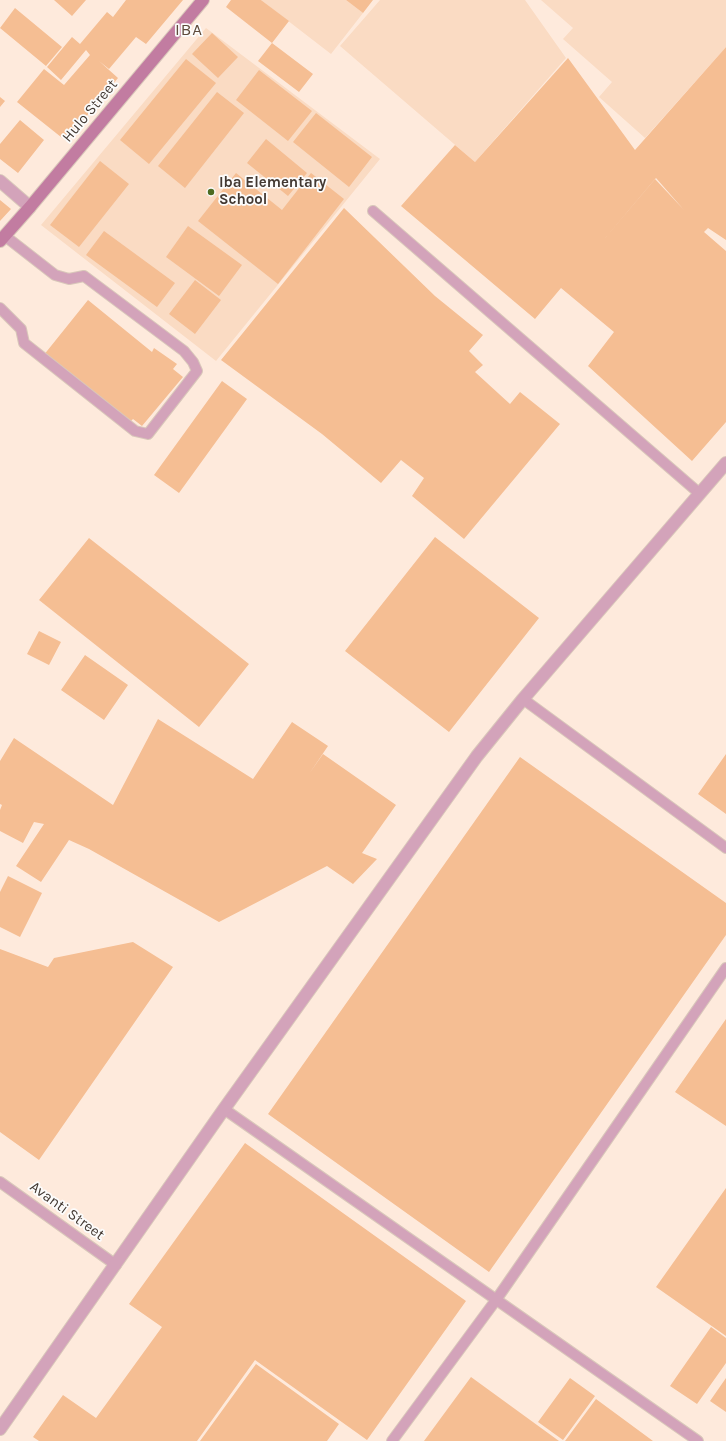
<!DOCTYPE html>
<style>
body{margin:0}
canvas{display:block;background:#feeadc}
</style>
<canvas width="726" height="1441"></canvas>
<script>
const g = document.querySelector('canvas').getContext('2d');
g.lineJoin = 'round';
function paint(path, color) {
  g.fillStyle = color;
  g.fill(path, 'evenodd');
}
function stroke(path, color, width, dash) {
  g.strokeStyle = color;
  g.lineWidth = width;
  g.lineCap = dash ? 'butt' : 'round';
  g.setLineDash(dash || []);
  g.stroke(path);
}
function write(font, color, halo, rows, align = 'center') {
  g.font = font + ' Karla,sans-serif';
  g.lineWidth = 3.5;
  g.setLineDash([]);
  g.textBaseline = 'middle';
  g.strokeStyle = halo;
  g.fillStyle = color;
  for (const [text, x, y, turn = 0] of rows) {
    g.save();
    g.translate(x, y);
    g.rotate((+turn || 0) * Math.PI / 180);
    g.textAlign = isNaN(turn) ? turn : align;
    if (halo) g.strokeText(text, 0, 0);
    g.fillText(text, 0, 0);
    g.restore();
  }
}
const built = new Path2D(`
 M 261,0 L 346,0 L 363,13 L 331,54 Z
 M 380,0 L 525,0 L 566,58 L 475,162 L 340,46 Z
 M 541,0 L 726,0 L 726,47 L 645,138 L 599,97 L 612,82 L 563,39 L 573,28 Z
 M 206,28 L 380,159 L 216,361 L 41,225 Z`);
const building = new Path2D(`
 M 54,0 L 86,0 L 72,16 Z
 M 126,0 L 183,0 L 146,44 L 136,37 L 109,69 L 99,61 L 118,78 L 66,141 L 17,102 L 44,69 L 64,85 L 90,55 L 86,50 L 61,80 L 47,67 L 72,37 L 80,44 L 107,12 L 113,17 Z
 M 231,0 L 261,0 L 289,21 L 272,43 L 226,7 Z
 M 346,0 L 373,0 L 363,13 Z
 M 15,8 L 62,47 L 46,66 L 0,28 Z
 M 212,33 L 238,57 L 218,78 L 192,54 Z
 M 272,43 L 313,74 L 299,92 L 258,61 Z
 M 726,47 L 726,240 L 708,228 L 704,232 L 726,251 L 726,422 L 692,461 L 588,366 L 614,332 L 561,288 L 535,319 L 401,206 L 455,145 L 475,162 L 568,58 L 635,150 ZM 656,178 L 684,210 L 655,179 L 595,250 Z
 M 186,59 L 216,83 L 149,164 L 120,140 Z
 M 259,70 L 312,111 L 288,141 L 236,100 Z
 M 217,92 L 244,113 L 185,188 L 158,166 Z
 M 0,97 L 5,101 L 0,107 Z
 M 316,113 L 372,157 L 349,187 L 293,142 Z
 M 20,120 L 44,140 L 18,173 L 0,159 L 0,144 Z
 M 266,139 L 307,173 L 288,196 L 247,163 Z
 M 100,161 L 129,184 L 79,247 L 50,225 Z
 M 236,173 L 282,210 L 311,173 L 344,199 L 278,284 L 198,221 Z
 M 0,200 L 11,209 L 0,221 Z
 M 344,208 L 435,296 L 483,335 L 469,351 L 483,365 L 475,372 L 510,404 L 520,392 L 560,424 L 464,539 L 412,496 L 424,478 L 401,460 L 381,483 L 322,434 L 221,360 Z
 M 188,226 L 242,265 L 219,296 L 166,257 Z
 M 104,231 L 175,283 L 157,307 L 86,255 Z
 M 195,280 L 221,300 L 195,334 L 169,314 Z
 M 88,300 L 152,352 L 154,348 L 177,364 L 173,369 L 183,377 L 142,426 L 133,419 L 128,424 L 43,356 Z
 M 222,381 L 247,399 L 179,493 L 154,475 Z
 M 435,537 L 539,618 L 449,732 L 345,651 Z
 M 89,538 L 249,664 L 199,727 L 39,600 Z
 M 39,631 L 61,642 L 49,665 L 27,654 Z
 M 85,655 L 128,685 L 104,720 L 61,690 Z
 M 158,719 L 253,779 L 292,722 L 328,746 L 309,774 L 323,754 L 396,805 L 362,853 L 377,859 L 353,884 L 327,866 L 219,922 L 89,849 L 69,840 L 41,882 L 16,866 L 44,824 L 34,822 L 23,843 L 0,831 L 0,810 L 2,805 L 0,804 L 0,761 L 14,738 L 113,805 Z
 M 726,754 L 726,814 L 698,794 Z
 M 520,757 L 726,903 L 726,935 L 489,1272 L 268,1114 Z
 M 8,876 L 42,893 L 20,937 L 0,927 L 0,892 Z
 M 133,942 L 173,967 L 39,1160 L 0,1132 L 0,949 L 48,967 L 54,958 Z
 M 726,1019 L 726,1126 L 675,1092 Z
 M 245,1143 L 466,1301 L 367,1440 L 255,1360 L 197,1441 L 39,1441 L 33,1437 L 63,1395 L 96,1418 L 162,1327 L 129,1304 Z
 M 726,1188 L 726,1336 L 656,1287 Z
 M 711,1327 L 726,1338 L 726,1363 L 697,1404 L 670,1386 Z
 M 256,1364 L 339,1424 L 327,1441 L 200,1441 Z
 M 471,1377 L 559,1441 L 424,1441 Z
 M 570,1378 L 595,1396 L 563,1440 L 538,1422 Z
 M 726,1378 L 726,1412 L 710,1401 Z
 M 596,1399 L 653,1441 L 565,1441 Z`);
const lane = new Path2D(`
 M 373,211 L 699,493
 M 0,308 L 21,329 L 24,343 L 135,431 L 148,434 L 197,371 L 193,362 L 184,351 L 84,276 L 69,279 L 55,275 L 5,236
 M 523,699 L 726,848
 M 224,1109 L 698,1441
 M 0,1182 L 116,1265
 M 392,1441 L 496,1300 L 726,968`);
const street = new Path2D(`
 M 0,181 L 30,207
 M 0,1429 L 224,1109 L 477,756 L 523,699 L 726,463`);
const secondary = new Path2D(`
 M 0,241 L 30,207 L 203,0`);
const markers = [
 [211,192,4,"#4c6b21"]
];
const streetNames = [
 ["Hulo Street",90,111,-50],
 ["Avanti Street",67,1211,36]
];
const poiNames = [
 ["Iba Elementary",219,183],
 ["School",219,200]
];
const quarterNames = [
 ["IBA",189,30]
];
paint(built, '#fadbc3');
paint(building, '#f5be93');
stroke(lane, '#d9c7ba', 12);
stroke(street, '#d9c7ba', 14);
stroke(secondary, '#d9c7ba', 14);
stroke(lane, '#d3a3ba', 10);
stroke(street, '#d3a3ba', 12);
stroke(secondary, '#c27ca1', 12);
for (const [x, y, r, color] of markers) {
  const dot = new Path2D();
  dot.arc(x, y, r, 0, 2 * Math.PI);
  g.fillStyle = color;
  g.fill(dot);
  stroke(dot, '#fcfcfc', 1.5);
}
write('15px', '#433932', '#fcfcfc', streetNames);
write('bold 15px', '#433932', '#fcfcfc', poiNames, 'left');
g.letterSpacing = '1px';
write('17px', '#5f4b3b', '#fcfcfc', quarterNames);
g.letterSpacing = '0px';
</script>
